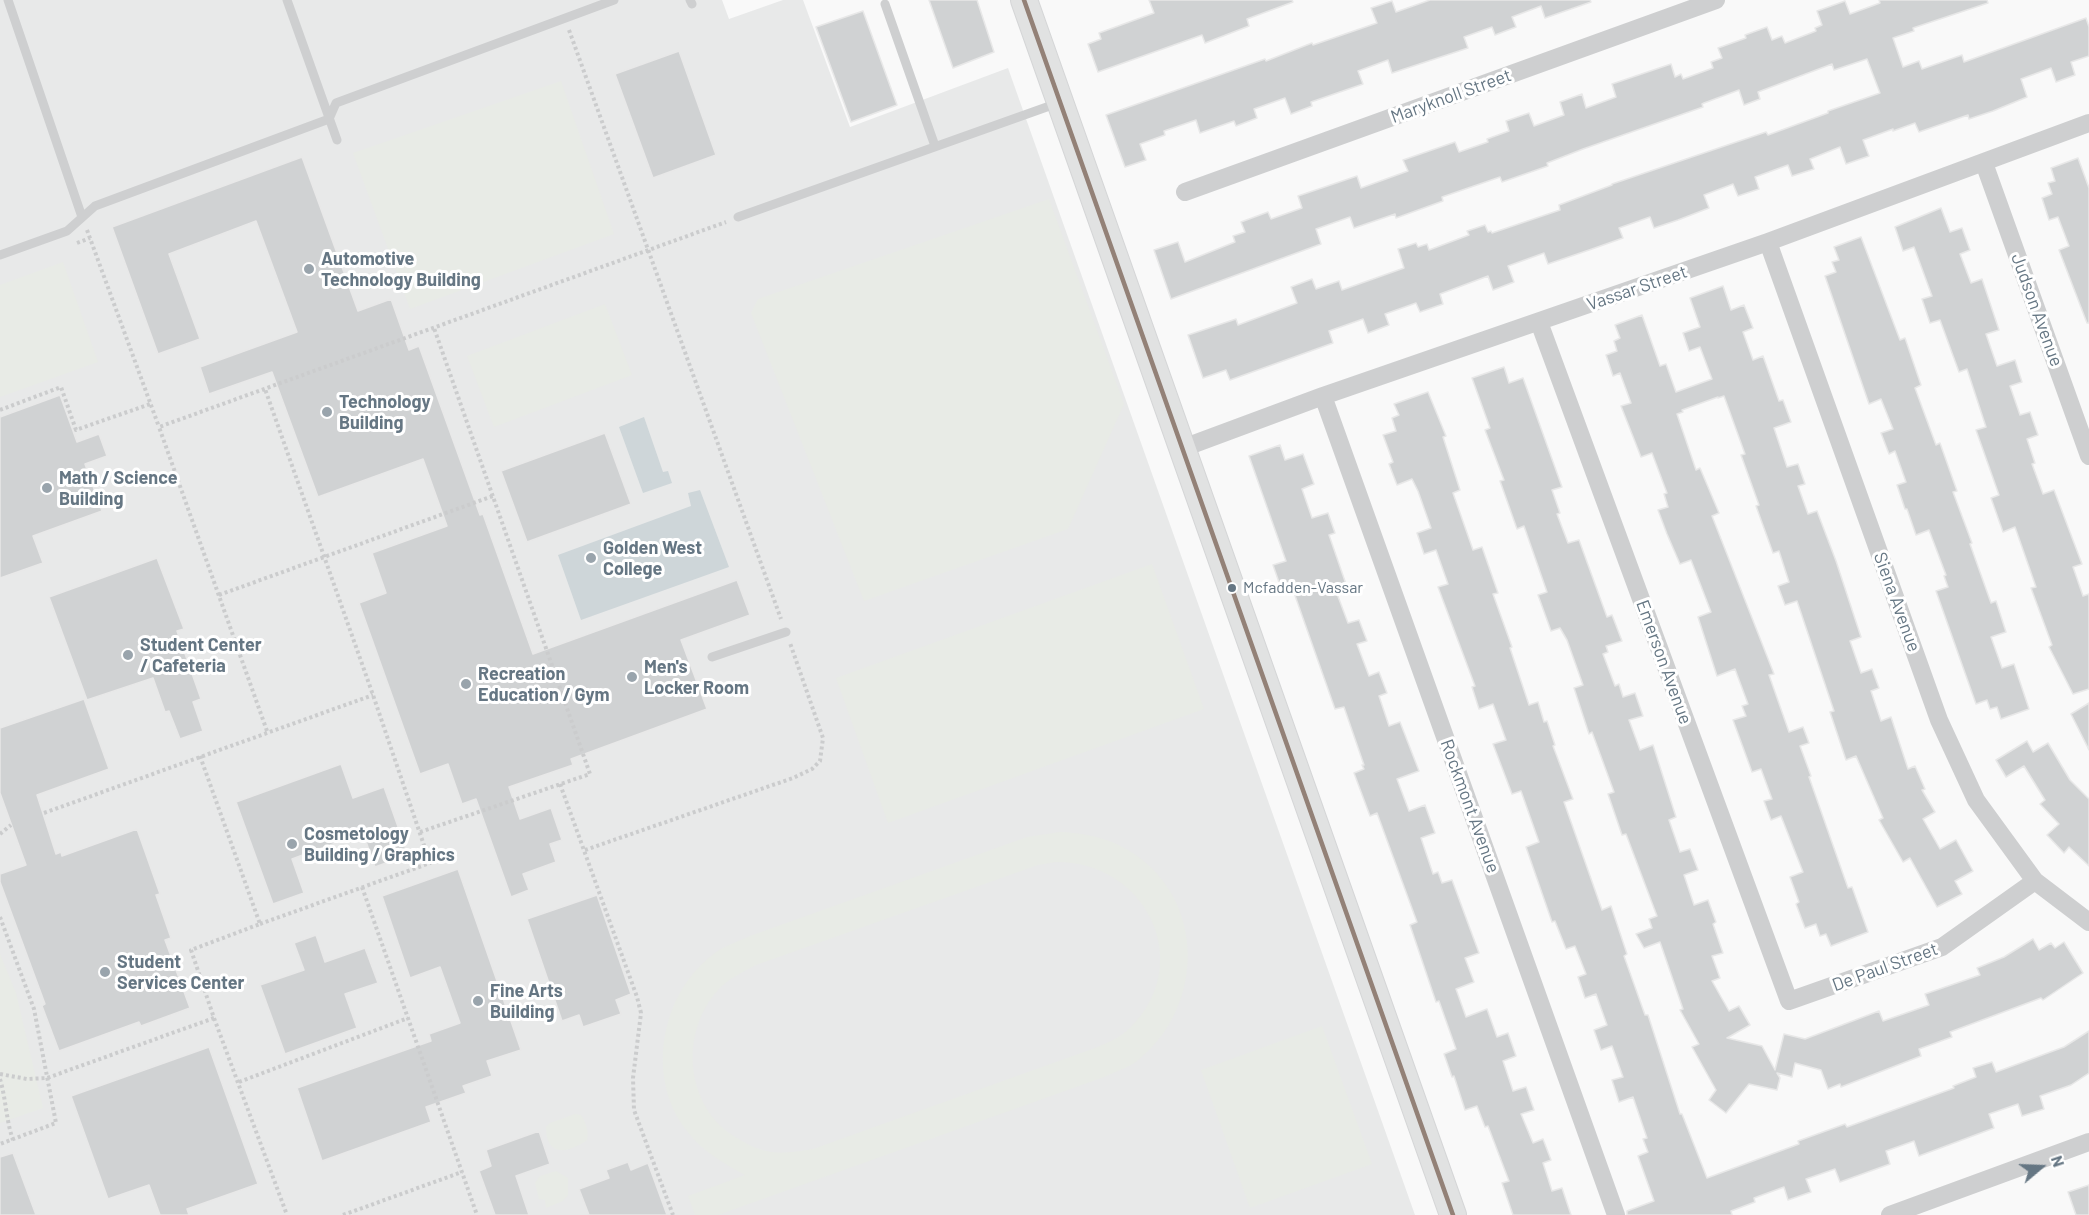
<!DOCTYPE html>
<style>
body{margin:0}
#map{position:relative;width:2089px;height:1215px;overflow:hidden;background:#f9f9f9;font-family:Barlow,sans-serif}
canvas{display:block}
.north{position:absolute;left:2011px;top:1137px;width:60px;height:60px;-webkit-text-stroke:4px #fff;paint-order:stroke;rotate:71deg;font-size:16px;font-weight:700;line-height:24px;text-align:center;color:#657683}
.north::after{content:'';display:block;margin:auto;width:21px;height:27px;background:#657683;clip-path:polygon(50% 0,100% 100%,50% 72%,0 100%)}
</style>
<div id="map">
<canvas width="2089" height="1215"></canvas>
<div class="north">N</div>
</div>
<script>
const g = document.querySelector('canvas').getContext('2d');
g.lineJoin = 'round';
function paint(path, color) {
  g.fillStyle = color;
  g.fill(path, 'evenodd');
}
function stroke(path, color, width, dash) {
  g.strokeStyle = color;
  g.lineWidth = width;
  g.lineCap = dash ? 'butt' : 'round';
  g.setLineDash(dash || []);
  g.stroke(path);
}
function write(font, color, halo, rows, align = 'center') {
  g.font = font + ' Barlow,sans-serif';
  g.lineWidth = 6;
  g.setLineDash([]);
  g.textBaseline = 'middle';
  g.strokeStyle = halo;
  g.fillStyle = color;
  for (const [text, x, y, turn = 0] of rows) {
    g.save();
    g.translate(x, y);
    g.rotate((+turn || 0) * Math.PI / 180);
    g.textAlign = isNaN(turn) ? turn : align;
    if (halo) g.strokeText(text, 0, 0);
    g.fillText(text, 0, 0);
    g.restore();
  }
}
const built = new Path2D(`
 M 0,0 L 722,0 L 729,19 L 783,0 L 803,0 L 850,127 L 1008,68 L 1415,1215 L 0,1215 Z`);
const green = new Path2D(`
 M 561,81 L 614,234 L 410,309 L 353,153 Z
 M 1049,199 L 1124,404 L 1068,529 L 864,601 L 751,313 L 758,299 Z
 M 63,262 L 98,362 L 0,397 L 0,285 Z
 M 605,304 L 632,375 L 494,427 L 467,356 Z
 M 1152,564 L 1204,709 L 888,823 L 836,678 Z
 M 1060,832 C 1089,833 1117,840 1141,859 C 1207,910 1201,1011 1137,1061 C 1128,1068 1114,1072 1104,1077 L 718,1215 L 695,1215 L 688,1196 L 745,1175 C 723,1163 702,1151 687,1131 C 643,1076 662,986 721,949 C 730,944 741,940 750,936 L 1027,837 ZM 1056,862 C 1145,861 1196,962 1131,1027 C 1121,1037 1108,1043 1095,1048 L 813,1149 C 799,1151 785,1154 771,1152 C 759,1150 748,1145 737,1138 C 685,1108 679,1033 718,990 C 728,979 743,972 756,965 L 1038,865 Z
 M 0,954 L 16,993 L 43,1108 L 0,1123 Z
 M 1322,1026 L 1372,1164 L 1250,1208 L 1201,1070 Z
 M 575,1114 L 581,1115 C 586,1123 589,1131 587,1140 C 569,1153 546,1158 546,1127 L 550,1123 Z
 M 556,1171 L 568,1178 L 568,1195 L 563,1201 L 546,1208 L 545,1200 L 539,1199 L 535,1183 L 540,1176 Z`);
const water = new Path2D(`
 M 644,417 L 663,472 L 668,471 L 672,483 L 643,493 L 619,427 Z
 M 700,490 L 729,567 L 581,620 L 558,555 L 691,506 L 688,493 Z`);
const building = new Path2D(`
 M 929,0 L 977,0 L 994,52 L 953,68 Z
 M 1149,0 L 1292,0 L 1293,2 L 1247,19 L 1249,26 L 1205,43 L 1202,35 L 1098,72 L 1088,44 L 1101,39 L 1099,33 L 1154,13 Z
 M 1430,0 L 1590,0 L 1591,2 L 1545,18 L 1541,6 L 1512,17 L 1516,27 L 1495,35 L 1492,27 L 1464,37 L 1468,48 L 1392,73 L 1388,60 L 1358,71 L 1363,84 L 1311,102 L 1312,106 L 1291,114 L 1285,98 L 1254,109 L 1257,118 L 1236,126 L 1234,121 L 1200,133 L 1196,120 L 1164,131 L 1165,135 L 1140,144 L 1146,160 L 1125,167 L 1106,115 L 1265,59 L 1266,61 L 1312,43 L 1313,45 L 1377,23 L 1371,8 L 1392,1 L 1396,12 Z
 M 1879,0 L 1987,0 L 1988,3 L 1913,28 L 1914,31 L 1893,38 L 1903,67 L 1919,61 L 1922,69 L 1962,55 L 1964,62 L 2086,18 L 2089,27 L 2089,56 L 2071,62 L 2075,75 L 2056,82 L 2051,68 L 2021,79 L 2027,97 L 1993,111 L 1969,119 L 1968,115 L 1919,132 L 1915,123 L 1893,131 L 1893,129 L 1863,140 L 1869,156 L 1846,164 L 1840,147 L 1810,159 L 1814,169 L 1792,176 L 1788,165 L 1755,177 L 1759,189 L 1738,196 L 1733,184 L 1704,195 L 1709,208 L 1678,220 L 1654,228 L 1650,217 L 1619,228 L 1623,238 L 1592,249 L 1548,264 L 1544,253 L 1508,266 L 1514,282 L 1493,290 L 1488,276 L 1440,294 L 1443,304 L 1420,312 L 1416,303 L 1385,314 L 1389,325 L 1368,333 L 1363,319 L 1329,331 L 1333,343 L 1230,380 L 1226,370 L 1203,378 L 1188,335 L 1236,319 L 1238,325 L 1297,303 L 1291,287 L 1312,279 L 1316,289 L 1339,281 L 1342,290 L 1404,268 L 1398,249 L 1416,243 L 1418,247 L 1427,244 L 1429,250 L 1469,235 L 1467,231 L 1485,225 L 1488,232 L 1491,231 L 1492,233 L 1560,210 L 1559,205 L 1612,185 L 1612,184 L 1766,132 L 1768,135 L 1828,113 L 1828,111 L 1880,93 L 1867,59 L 1834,70 L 1832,64 L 1758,92 L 1760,99 L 1744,105 L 1739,90 L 1704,103 L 1702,104 L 1703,107 L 1583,149 L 1547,163 L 1548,166 L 1502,182 L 1500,177 L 1442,197 L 1443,201 L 1396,218 L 1395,214 L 1354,228 L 1350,217 L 1316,229 L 1321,244 L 1171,299 L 1154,250 L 1178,242 L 1185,262 L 1235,242 L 1233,236 L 1245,232 L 1241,222 L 1268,212 L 1271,219 L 1302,208 L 1298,196 L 1357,176 L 1361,188 L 1408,171 L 1403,160 L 1455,142 L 1459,152 L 1488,142 L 1487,139 L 1509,131 L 1506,121 L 1529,113 L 1534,126 L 1564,115 L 1560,102 L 1582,94 L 1586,108 L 1616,97 L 1612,84 L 1671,64 L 1675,77 L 1681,74 L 1683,79 L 1713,68 L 1711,62 L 1722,58 L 1718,48 L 1746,38 L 1745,35 L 1767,27 L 1772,40 L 1782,36 L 1785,43 L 1816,31 L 1815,28 L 1822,25 L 1817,11 L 1845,1 L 1850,14 L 1880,3 Z
 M 863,11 L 897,105 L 851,122 L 816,27 Z
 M 679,51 L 716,155 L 653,178 L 615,74 Z
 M 302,157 L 358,311 L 391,299 L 409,350 L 419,346 L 480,515 L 483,514 L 533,654 L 737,580 L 750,615 L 681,640 L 707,709 L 571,759 L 573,765 L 509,787 L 520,819 L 551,808 L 562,840 L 550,844 L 556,862 L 523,874 L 529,890 L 511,897 L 476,799 L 462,804 L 448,764 L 420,774 L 359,603 L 386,593 L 372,553 L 447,526 L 423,459 L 318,497 L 272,372 L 209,394 L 200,367 L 297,332 L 256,221 L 169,254 L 200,339 L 158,354 L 112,227 Z
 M 2078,158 L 2089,188 L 2089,323 L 2087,323 L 2059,250 L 2069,246 L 2058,217 L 2049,220 L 2042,198 L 2052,194 L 2048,183 L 2055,181 L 2051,168 Z
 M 1941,208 L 1950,232 L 1962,228 L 1970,250 L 1960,254 L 1971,283 L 1982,279 L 1999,330 L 1986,334 L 1997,366 L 2015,360 L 2022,382 L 2010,386 L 2020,415 L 2030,412 L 2038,435 L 2027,439 L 2035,463 L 2032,464 L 2043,494 L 2054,490 L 2082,564 L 2073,567 L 2083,596 L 2089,594 L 2089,689 L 2073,694 L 2049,647 L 2052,645 L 2031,588 L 2036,587 L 2015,527 L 2003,532 L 1991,498 L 1999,495 L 1976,430 L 1986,427 L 1967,369 L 1959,372 L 1940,320 L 1930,323 L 1922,299 L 1932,296 L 1914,247 L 1903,251 L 1895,227 Z
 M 1861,237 L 1900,340 L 1905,338 L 1921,385 L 1915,388 L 1936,445 L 1940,443 L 1957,491 L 1953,492 L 1972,543 L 1970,544 L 1991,603 L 1996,601 L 2006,632 L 1991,637 L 2002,668 L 2014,664 L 2029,709 L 2001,719 L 1997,707 L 1990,709 L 1987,700 L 1976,704 L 1936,591 L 1948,587 L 1944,576 L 1946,575 L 1929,530 L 1916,535 L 1907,509 L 1905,509 L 1897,485 L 1906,482 L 1895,451 L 1889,454 L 1881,433 L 1893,429 L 1881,399 L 1869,404 L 1825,276 L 1836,272 L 1832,262 L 1839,260 L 1834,247 Z
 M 1723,286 L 1731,310 L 1744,305 L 1753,328 L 1743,332 L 1753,360 L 1763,356 L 1779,401 L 1783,400 L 1791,422 L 1774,428 L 1787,467 L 1798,464 L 1805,484 L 1798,486 L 1808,514 L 1817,511 L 1836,561 L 1861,637 L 1850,641 L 1861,673 L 1872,669 L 1879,688 L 1871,691 L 1881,721 L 1891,717 L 1908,769 L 1915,766 L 1925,789 L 1922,790 L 1935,812 L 1923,819 L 1940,849 L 1956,840 L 1973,871 L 1955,881 L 1962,894 L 1937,907 L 1910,858 L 1903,862 L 1879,820 L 1883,818 L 1856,756 L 1846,760 L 1830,712 L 1834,711 L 1797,601 L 1785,605 L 1778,586 L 1789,582 L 1779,551 L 1773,553 L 1756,506 L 1759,505 L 1741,455 L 1745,454 L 1724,396 L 1718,398 L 1718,397 L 1682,410 L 1683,412 L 1677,414 L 1696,470 L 1700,468 L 1719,513 L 1712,516 L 1774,674 L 1769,675 L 1789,732 L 1803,727 L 1809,743 L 1800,746 L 1811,776 L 1809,777 L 1848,888 L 1852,887 L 1868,932 L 1831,946 L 1826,934 L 1820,936 L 1816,924 L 1805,928 L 1796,904 L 1799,902 L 1790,877 L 1803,872 L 1781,816 L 1771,820 L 1764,801 L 1772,799 L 1761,769 L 1752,772 L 1733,720 L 1746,716 L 1742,706 L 1748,704 L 1735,669 L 1717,676 L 1698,617 L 1711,612 L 1691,560 L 1680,564 L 1667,534 L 1658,510 L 1668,507 L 1664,494 L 1667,493 L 1652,453 L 1641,457 L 1621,406 L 1631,403 L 1620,373 L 1613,376 L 1606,355 L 1617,351 L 1614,341 L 1620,338 L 1615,325 L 1642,315 L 1660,366 L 1666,364 L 1676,392 L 1712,379 L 1700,347 L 1689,351 L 1683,333 L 1700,327 L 1690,298 Z
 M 1504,367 L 1509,383 L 1523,378 L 1562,487 L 1552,490 L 1560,513 L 1557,514 L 1568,543 L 1579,540 L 1607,617 L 1612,615 L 1622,641 L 1606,646 L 1608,652 L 1603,654 L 1615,686 L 1619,684 L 1623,697 L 1635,693 L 1643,716 L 1629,720 L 1640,750 L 1653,745 L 1676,817 L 1669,820 L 1680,852 L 1690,849 L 1698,870 L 1684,875 L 1694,905 L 1708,900 L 1716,922 L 1713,924 L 1723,953 L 1712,956 L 1720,978 L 1712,981 L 1729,1011 L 1739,1006 L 1750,1025 L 1727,1038 L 1762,1046 L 1775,1070 L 1784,1034 L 1805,1039 L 1879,1011 L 1883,1021 L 1929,1005 L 1925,994 L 1980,975 L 1977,968 L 2004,957 L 2033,939 L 2039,950 L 2051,943 L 2055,948 L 2064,942 L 2083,973 L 2043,1000 L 2041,998 L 1950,1032 L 1952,1037 L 1919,1049 L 1921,1056 L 1841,1087 L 1840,1084 L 1828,1089 L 1821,1070 L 1795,1063 L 1792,1077 L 1777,1073 L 1780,1078 L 1777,1090 L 1749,1084 L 1726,1113 L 1709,1100 L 1716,1090 L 1692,1047 L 1699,1044 L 1680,1010 L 1683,1009 L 1660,942 L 1644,948 L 1636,934 L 1652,928 L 1649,919 L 1657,916 L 1626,834 L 1622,835 L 1608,794 L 1614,792 L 1592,732 L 1589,734 L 1574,688 L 1583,685 L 1567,640 L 1560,628 L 1551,631 L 1538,595 L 1547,592 L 1524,526 L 1517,529 L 1500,481 L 1504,480 L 1485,430 L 1490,428 L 1472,378 Z
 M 1428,392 L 1446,436 L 1443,437 L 1460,490 L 1453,493 L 1473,550 L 1482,547 L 1498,593 L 1493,594 L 1512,647 L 1510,648 L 1529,705 L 1538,702 L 1544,722 L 1547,721 L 1555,745 L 1553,746 L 1573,799 L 1564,802 L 1602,910 L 1611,906 L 1627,954 L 1624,956 L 1645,1015 L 1648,1015 L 1680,1114 L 1682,1114 L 1707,1178 L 1799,1144 L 1798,1141 L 1845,1124 L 1847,1127 L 1954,1088 L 1953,1086 L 1976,1077 L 1973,1068 L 1992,1062 L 1996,1072 L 2064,1047 L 2089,1031 L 2089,1073 L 2071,1085 L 2040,1096 L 2044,1109 L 2022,1116 L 2018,1104 L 1989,1114 L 1994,1128 L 1919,1156 L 1914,1141 L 1886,1151 L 1890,1164 L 1840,1182 L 1835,1169 L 1806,1179 L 1811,1192 L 1788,1200 L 1784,1187 L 1754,1198 L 1755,1202 L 1731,1211 L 1732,1215 L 1627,1215 L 1627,1211 L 1654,1201 L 1638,1156 L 1648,1152 L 1643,1139 L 1647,1138 L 1633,1097 L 1619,1102 L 1612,1080 L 1623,1077 L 1612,1046 L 1601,1050 L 1594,1030 L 1607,1025 L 1596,994 L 1585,998 L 1578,977 L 1586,974 L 1575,946 L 1566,949 L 1555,921 L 1552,922 L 1526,847 L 1539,842 L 1521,791 L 1512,794 L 1493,744 L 1506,740 L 1493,704 L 1479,709 L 1472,687 L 1475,686 L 1438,587 L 1448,584 L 1436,550 L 1424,554 L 1417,533 L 1431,528 L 1418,491 L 1412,479 L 1397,485 L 1389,464 L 1393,462 L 1383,435 L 1396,431 L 1392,418 L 1399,415 L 1394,404 Z
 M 60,395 L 77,442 L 99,434 L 107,456 L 85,464 L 102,511 L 33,536 L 43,563 L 0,578 L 0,417 Z
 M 605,433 L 631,504 L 527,542 L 501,471 Z
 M 1280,445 L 1285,460 L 1303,454 L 1314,484 L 1302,489 L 1312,518 L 1328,513 L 1335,533 L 1329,535 L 1347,587 L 1336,591 L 1348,623 L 1359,620 L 1367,641 L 1357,644 L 1369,676 L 1379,672 L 1387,693 L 1379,696 L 1389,726 L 1400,722 L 1419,771 L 1397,779 L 1409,811 L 1425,805 L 1435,833 L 1421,838 L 1433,874 L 1438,872 L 1442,883 L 1452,880 L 1479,953 L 1465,958 L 1474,982 L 1456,989 L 1466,1017 L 1487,1009 L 1497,1037 L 1508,1033 L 1516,1056 L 1503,1061 L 1513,1091 L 1526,1087 L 1534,1110 L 1521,1114 L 1533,1143 L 1543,1139 L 1551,1160 L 1543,1163 L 1552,1191 L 1562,1188 L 1571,1215 L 1513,1215 L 1502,1183 L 1509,1181 L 1488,1126 L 1485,1127 L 1477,1106 L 1465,1110 L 1454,1076 L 1452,1077 L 1444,1054 L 1456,1049 L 1439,1001 L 1436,1002 L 1410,925 L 1417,922 L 1377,813 L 1370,816 L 1354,773 L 1364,769 L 1362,765 L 1364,765 L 1344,707 L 1335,709 L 1292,587 L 1282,591 L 1273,565 L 1286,561 L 1249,456 Z
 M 157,558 L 184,629 L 177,631 L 201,699 L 193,702 L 203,731 L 180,739 L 169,711 L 165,712 L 153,678 L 87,700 L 49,597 Z
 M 84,699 L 109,769 L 37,795 L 56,854 L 61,852 L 62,856 L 137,829 L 160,894 L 156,895 L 171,938 L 165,940 L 190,1008 L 141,1026 L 139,1022 L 59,1051 L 42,1006 L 45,1004 L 0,882 L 0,874 L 26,865 L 0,793 L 0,728 Z
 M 2089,703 L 2089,750 L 2071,714 Z
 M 2027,741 L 2033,752 L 2048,743 L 2070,780 L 2089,799 L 2089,866 L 2069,847 L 2064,853 L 2047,835 L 2059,824 L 2040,804 L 2045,800 L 2024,766 L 2006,777 L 1996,760 Z
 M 341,764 L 353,798 L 384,787 L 408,855 L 375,867 L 363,833 L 292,859 L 304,893 L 273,904 L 236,802 Z
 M 458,869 L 521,1050 L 487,1061 L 492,1076 L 463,1086 L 466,1093 L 426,1107 L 431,1122 L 322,1161 L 297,1088 L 431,1041 L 429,1034 L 460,1023 L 440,967 L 410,978 L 382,896 Z
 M 597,895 L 631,994 L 616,1000 L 621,1014 L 583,1027 L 579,1015 L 562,1021 L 527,919 Z
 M 316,935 L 325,962 L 365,948 L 378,983 L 345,994 L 357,1028 L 285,1054 L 260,985 L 304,970 L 294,943 Z
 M 209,1047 L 258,1184 L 187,1209 L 189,1215 L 160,1215 L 149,1185 L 108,1199 L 71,1096 Z
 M 539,1131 L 550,1164 L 516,1176 L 529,1215 L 495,1215 L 479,1171 L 491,1166 L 486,1150 Z
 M 13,1153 L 36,1215 L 0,1215 L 0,1157 Z
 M 628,1162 L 631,1170 L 648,1163 L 667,1215 L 589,1215 L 579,1189 L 609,1178 L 606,1170 Z
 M 2089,1185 L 2089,1215 L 2076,1215 L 2068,1192 Z`);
const path = new Path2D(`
 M 569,30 L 781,619
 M 87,230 L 159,427
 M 77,243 L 90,238
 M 0,410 L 61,387 L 76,430 L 150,404
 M 219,595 L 493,496
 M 267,731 L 159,427 L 726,222
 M 200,756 L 260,924 L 191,950 L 214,1018 L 287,1215
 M 560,784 L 637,997 L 641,1013 L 633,1078 L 634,1110 L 673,1215
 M 44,813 L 373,695
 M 420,832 L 590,774 L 434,328
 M 0,834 L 11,825
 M 585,850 L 793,778 L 812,769 L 820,761 L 823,738 L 790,643
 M 362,887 L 477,1215
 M 0,917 L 34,1009 L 56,1123 L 0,1144
 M 260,924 L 430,863 L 373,695 L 265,389
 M 0,1074 L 27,1079 L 47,1078 L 214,1018
 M 0,1079 C 6,1099 6,1120 13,1140
 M 239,1082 L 408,1018
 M 343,1215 L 462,1172`);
const lane = new Path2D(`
 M 8,0 L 82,217
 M 287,0 L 337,140
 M 690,0 L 692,4
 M 885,4 L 935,146
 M 738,217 L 1058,103
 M 0,255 L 67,231 L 95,206 L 329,119 L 336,103 L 614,0
 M 712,657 L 786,632`);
const street = new Path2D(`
 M 1984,163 L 2089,456
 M 1185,192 L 1716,0
 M 1768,242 L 1939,720 L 1976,800 L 2035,881 L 2089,922
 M 1539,322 L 1789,1001 L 1942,947 L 2035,881
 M 1323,396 L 1616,1215
 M 1183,448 L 1323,396 L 1768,242 L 2089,123
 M 1890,1215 L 2089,1142`);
const secondary = new Path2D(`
 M 1024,0 L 1453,1215`);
const bus1 = new Path2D(`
 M 1024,0 L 1453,1215`);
const markers = [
 [309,269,6,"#99a4ac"],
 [327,412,6,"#99a4ac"],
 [47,488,6,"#99a4ac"],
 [591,558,6,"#99a4ac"],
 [1232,588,5,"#657683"],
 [128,655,6,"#99a4ac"],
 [632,677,6,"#99a4ac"],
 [466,684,6,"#99a4ac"],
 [292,844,6,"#99a4ac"],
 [105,972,6,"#99a4ac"],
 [478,1001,6,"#99a4ac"]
];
const busNames = [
 ["Mcfadden-Vassar",1243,588]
];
const streetNames = [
 ["Maryknoll Street",1451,96,-20],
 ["Vassar Street",1637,288,-19],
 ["Judson Avenue",2037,310,70],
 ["Siena Avenue",1897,602,70],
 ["Emerson Avenue",1664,662,70],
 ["Rockmont Avenue",1470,806,70],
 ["De Paul Street",1885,967,-20]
];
const poiNames = [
 ["Automotive",321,259],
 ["Technology Building",321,280],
 ["Technology",339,402],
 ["Building",339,423],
 ["Math / Science",59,478],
 ["Building",59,499],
 ["Golden West",603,548],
 ["College",603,569],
 ["Student Center",140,645],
 ["/ Cafeteria",140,666],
 ["Men's",644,667],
 ["Locker Room",644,688],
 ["Recreation",478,674],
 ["Education / Gym",478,695],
 ["Cosmetology",304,834],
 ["Building / Graphics",304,855],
 ["Student",117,962],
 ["Services Center",117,983],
 ["Fine Arts",490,991],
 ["Building",490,1012]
];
paint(built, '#e8e9e9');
paint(green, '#e8ebe6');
paint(water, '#ced6d9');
paint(building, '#d0d2d3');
stroke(building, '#e8e8e8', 1.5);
stroke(secondary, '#d5d6d7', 28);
stroke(path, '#cbcccd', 4, [3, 3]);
stroke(lane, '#cecfd0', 9);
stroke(street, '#cecfd0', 18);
stroke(secondary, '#e1e2e2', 26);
stroke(bus1, '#938177', 4.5);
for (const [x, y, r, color] of markers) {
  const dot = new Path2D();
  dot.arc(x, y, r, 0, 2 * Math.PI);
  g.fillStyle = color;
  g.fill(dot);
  stroke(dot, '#fff', 2);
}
write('16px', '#657683', '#fff', busNames, 'left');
write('18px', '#657683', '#fff', streetNames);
write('bold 18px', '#657683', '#fff', poiNames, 'left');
</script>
